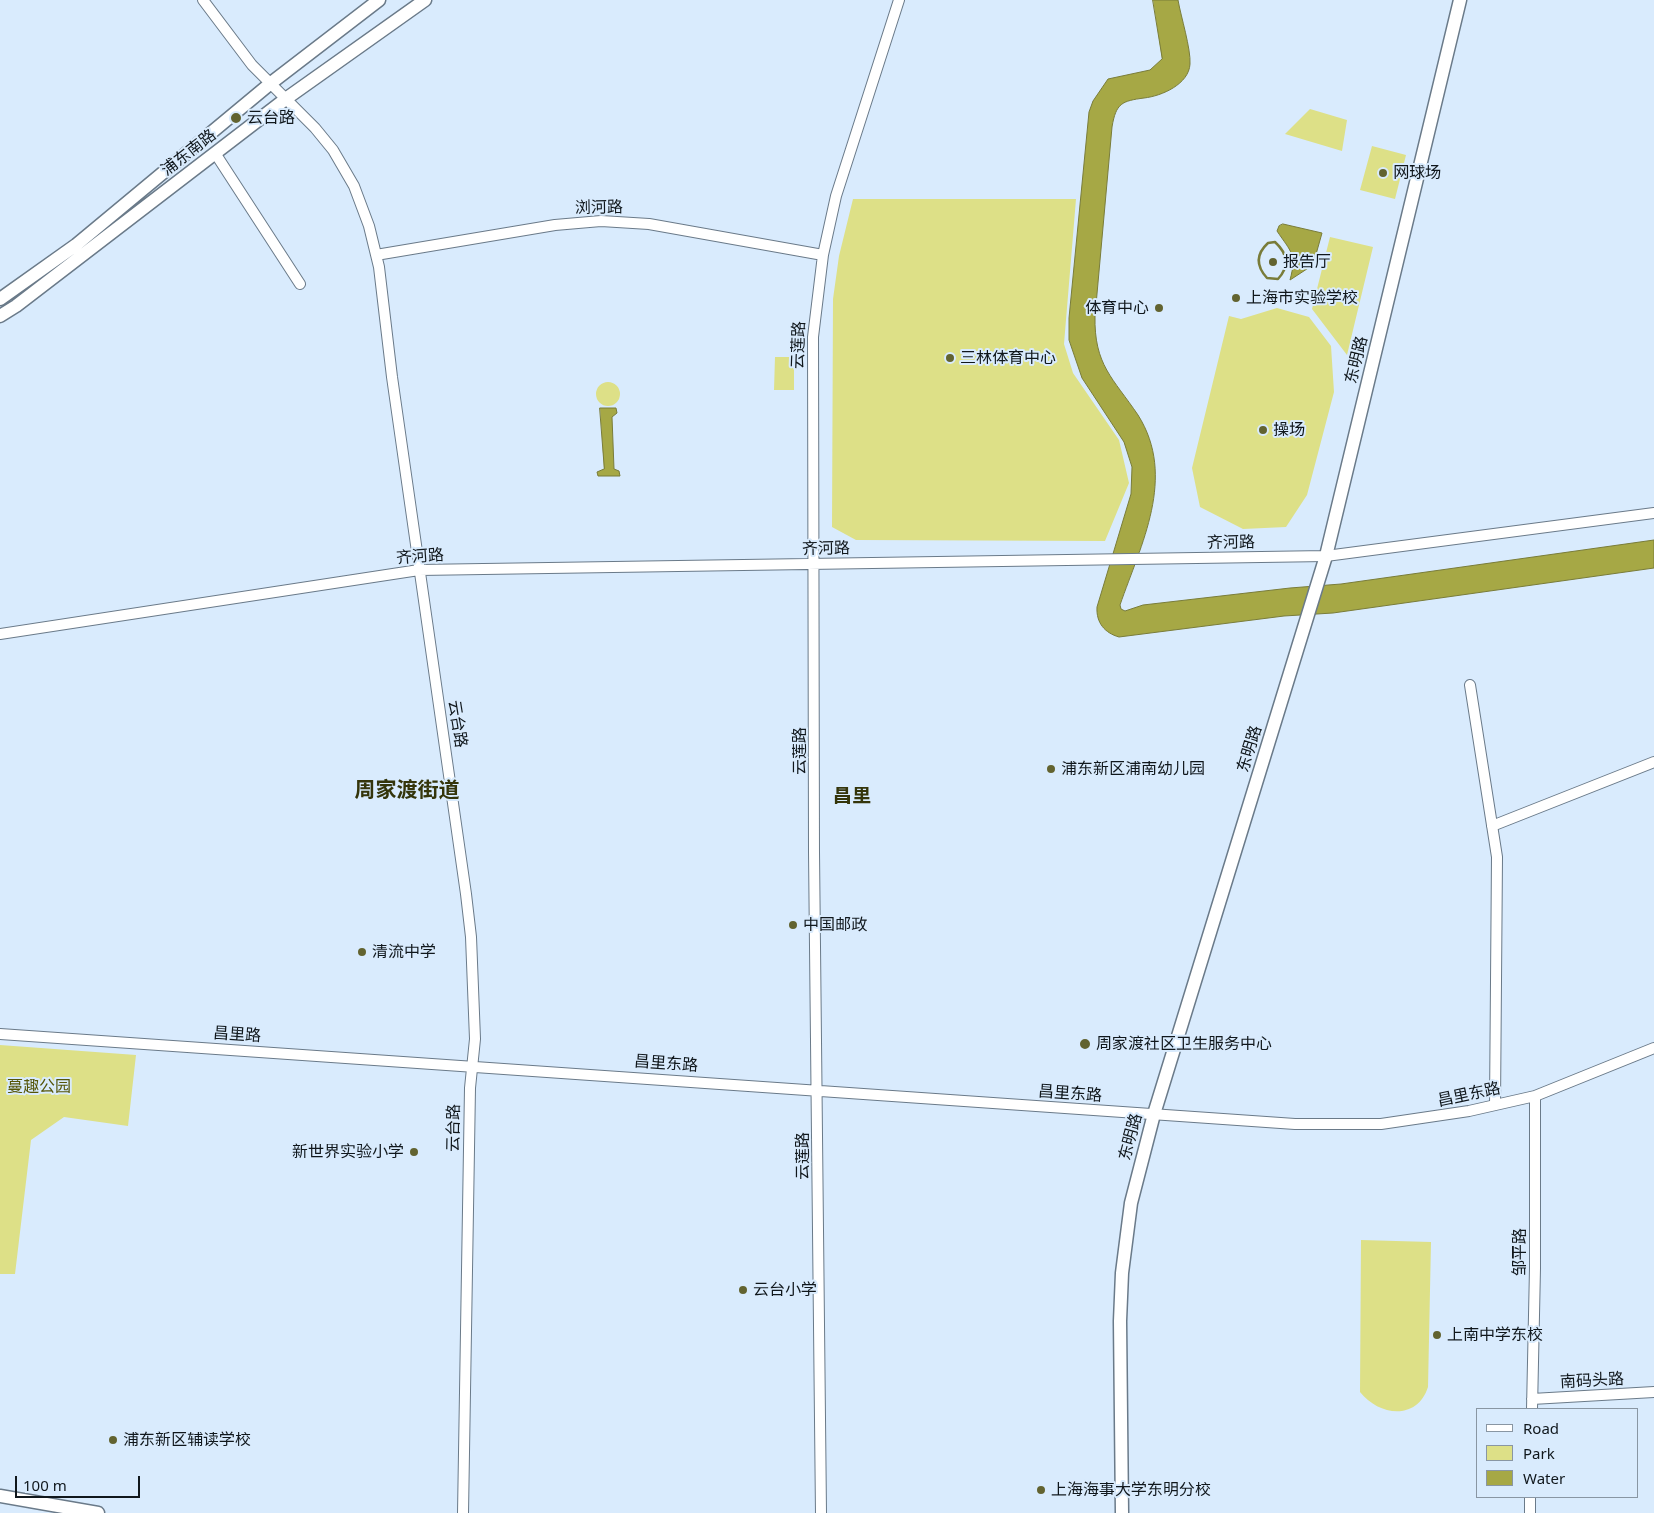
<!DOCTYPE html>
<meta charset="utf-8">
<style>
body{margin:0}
#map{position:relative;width:1654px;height:1513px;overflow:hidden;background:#d9ebfd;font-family:"Noto Sans",sans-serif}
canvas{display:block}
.legend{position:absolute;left:1476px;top:1408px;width:162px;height:90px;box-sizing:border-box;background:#d9ebfd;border:1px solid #8996a3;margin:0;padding:6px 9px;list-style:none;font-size:15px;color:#10171c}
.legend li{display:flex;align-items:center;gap:10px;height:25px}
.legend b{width:25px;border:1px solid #8996a3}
.scale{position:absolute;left:15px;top:1476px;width:125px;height:22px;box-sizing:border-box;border:2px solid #10171c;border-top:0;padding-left:6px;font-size:15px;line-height:18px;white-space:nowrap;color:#10171c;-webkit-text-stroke:4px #d9ebfd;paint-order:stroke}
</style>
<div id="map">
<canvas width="1654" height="1513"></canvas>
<ul class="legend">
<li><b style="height:6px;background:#fff"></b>Road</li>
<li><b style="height:14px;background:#dde087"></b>Park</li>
<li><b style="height:14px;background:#a6a845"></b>Water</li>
</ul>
<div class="scale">100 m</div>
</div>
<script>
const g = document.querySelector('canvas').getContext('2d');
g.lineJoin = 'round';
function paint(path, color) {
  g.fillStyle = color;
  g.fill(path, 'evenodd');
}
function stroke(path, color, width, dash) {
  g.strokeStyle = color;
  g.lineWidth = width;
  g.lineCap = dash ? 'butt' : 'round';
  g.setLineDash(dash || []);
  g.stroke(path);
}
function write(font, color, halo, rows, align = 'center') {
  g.font = font + ' "Noto Sans","Noto Sans SC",sans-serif';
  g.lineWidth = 4;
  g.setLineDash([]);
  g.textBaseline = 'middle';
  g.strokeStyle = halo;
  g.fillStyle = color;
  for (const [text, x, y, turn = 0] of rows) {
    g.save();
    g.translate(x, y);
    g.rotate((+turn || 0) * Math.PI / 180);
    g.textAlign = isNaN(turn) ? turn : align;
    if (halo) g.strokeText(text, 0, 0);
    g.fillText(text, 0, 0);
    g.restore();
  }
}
const green = new Path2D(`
 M 1310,109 L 1347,120 L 1342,151 L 1285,134 Z
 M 1372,146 L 1406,155 L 1395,199 L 1360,190 Z
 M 853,199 L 1076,199 L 1064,344 L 1073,373 L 1119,440 L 1129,483 L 1105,541 L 856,540 L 832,527 L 833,299 L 839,256 Z
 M 1330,237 L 1373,247 L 1347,355 L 1312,309 Z
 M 1277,308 L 1309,317 L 1331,346 L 1334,392 L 1307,495 L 1286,527 L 1243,529 L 1200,507 L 1192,468 L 1229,316 L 1241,319 Z
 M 775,357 L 794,357 L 794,390 L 774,390 Z
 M596 394a12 12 0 1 1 24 0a12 12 0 1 1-24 0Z
 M 0,1045 L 136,1055 L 128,1126 L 64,1117 L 31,1140 L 15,1274 L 0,1274 Z
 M 1361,1240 L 1431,1242 L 1428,1387 C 1417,1421 1379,1416 1360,1392 Z`);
const water = new Path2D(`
 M 1153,0 L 1178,0 C 1181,17 1191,49 1190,64 C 1189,84 1162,96 1144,98 C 1122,101 1116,103 1112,127 L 1095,316 C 1094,365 1113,378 1138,415 C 1177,477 1141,544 1120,605 L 1121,609 L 1125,611 L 1143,605 L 1290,588 L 1341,584 L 1654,540 L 1654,568 L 1333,613 L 1284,616 L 1119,637 C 1105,633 1096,623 1097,607 L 1131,494 L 1132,467 L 1124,442 L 1082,378 L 1069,340 L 1069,318 L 1089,112 L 1093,101 L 1108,79 L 1150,70 L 1162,59 Z
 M 1283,224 L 1322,233 L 1313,265 L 1290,280 C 1297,254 1291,252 1277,231 L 1279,226 Z
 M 600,408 L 616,408 L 617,413 L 612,417 L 614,469 L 619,471 L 620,476 L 598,476 L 597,472 L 604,469 Z`);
const stream = new Path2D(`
 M 1275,242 C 1288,254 1290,266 1278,279 L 1267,278 C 1256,266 1256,254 1268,243 Z`);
const minor = new Path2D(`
 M 203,0 L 252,65 L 315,128 L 333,150 L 354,186 L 369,226 L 379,267 L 392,377 L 466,894 L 471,937 L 475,1039 L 470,1088 L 463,1513
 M 215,153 L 300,284
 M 376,255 L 555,225 L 601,221 L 649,224 L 823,255
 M 0,634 L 419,570 L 1326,556 L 1654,513
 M 1470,685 L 1497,857 L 1495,1105
 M 1492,826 L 1654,762
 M 0,1034 L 1295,1124 L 1381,1124 L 1469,1111 L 1535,1096 L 1654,1048
 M 1532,1399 L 1654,1392
 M 1532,1409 L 1535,1268 L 1535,1096
 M 821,1513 L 814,852 L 813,337 L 823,255 L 836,196 L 899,0
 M 1530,1513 L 1530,1497`);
const major = new Path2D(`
 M 0,299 L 76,245 L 271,83 L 379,0
 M 0,316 L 16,306 L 287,98 L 425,0
 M 0,1496 L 98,1513
 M 1122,1513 L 1120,1321 L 1122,1273 L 1131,1203 L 1154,1114 L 1326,556 L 1460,0`);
const markers = [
 [236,118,6,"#626330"],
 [1383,173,5,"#626330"],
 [1273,262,5,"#626330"],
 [1236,298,5,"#626330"],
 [1159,308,5,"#626330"],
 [950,358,5,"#626330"],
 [1263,430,5,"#626330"],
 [1051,769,5,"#626330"],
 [793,925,5,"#626330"],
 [362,952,5,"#626330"],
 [1085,1044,6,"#626330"],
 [414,1152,5,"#626330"],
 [743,1290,5,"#626330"],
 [1437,1335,5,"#626330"],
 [113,1440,5,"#626330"],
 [1041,1490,5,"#626330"]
];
const poiNames = [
 ["云台路",247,118],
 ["网球场",1393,173],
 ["报告厅",1283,262],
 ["上海市实验学校",1246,298],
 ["体育中心",1149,308,"right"],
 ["三林体育中心",960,358],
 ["操场",1273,430],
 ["浦东新区浦南幼儿园",1061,769],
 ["中国邮政",803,925],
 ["清流中学",372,952],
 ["周家渡社区卫生服务中心",1096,1044],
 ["新世界实验小学",404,1152,"right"],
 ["云台小学",753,1290],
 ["上南中学东校",1447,1335],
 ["浦东新区辅读学校",123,1440],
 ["上海海事大学东明分校",1051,1490]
];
const streetNames = [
 ["浦东南路",189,153,-38],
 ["浏河路",599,208,-1],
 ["云莲路",799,345,-88],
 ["东明路",1357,360,-76],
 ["齐河路",1231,543,-1],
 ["齐河路",826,549,-1],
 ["齐河路",420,557,-4],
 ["云台路",457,724,81],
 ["东明路",1250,749,-73],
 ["云莲路",800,751,-90],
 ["昌里路",237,1035,4],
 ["昌里东路",666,1064,4],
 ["昌里东路",1070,1094,4],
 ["昌里东路",1469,1095,-12],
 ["云台路",454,1128,-89],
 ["东明路",1131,1137,-75],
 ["云莲路",803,1156,-90],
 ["邹平路",1520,1252,-90],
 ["南码头路",1592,1381,-3]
];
const parkNames = [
 ["蔓趣公园",39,1087]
];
const quarterNames = [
 ["昌里",852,797]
];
const districtNames = [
 ["周家渡街道",407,791]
];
paint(green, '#dde087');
paint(water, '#a6a845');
stroke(water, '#797c39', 1);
stroke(stream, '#797c39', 2.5);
stroke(minor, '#6a7a89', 12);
stroke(major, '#6a7a89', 15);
stroke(minor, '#fff', 10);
stroke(major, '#fff', 12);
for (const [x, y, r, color] of markers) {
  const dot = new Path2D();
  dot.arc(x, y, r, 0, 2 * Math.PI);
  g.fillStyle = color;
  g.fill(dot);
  stroke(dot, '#d9ebfd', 2);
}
write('16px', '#10171c', '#d9ebfd', poiNames, 'left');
write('16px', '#10171c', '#d9ebfd', streetNames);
write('16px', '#555609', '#d9ebfd', parkNames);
write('bold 19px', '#34350b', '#d9ebfd', quarterNames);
write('bold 21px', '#34350b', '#d9ebfd', districtNames);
</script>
